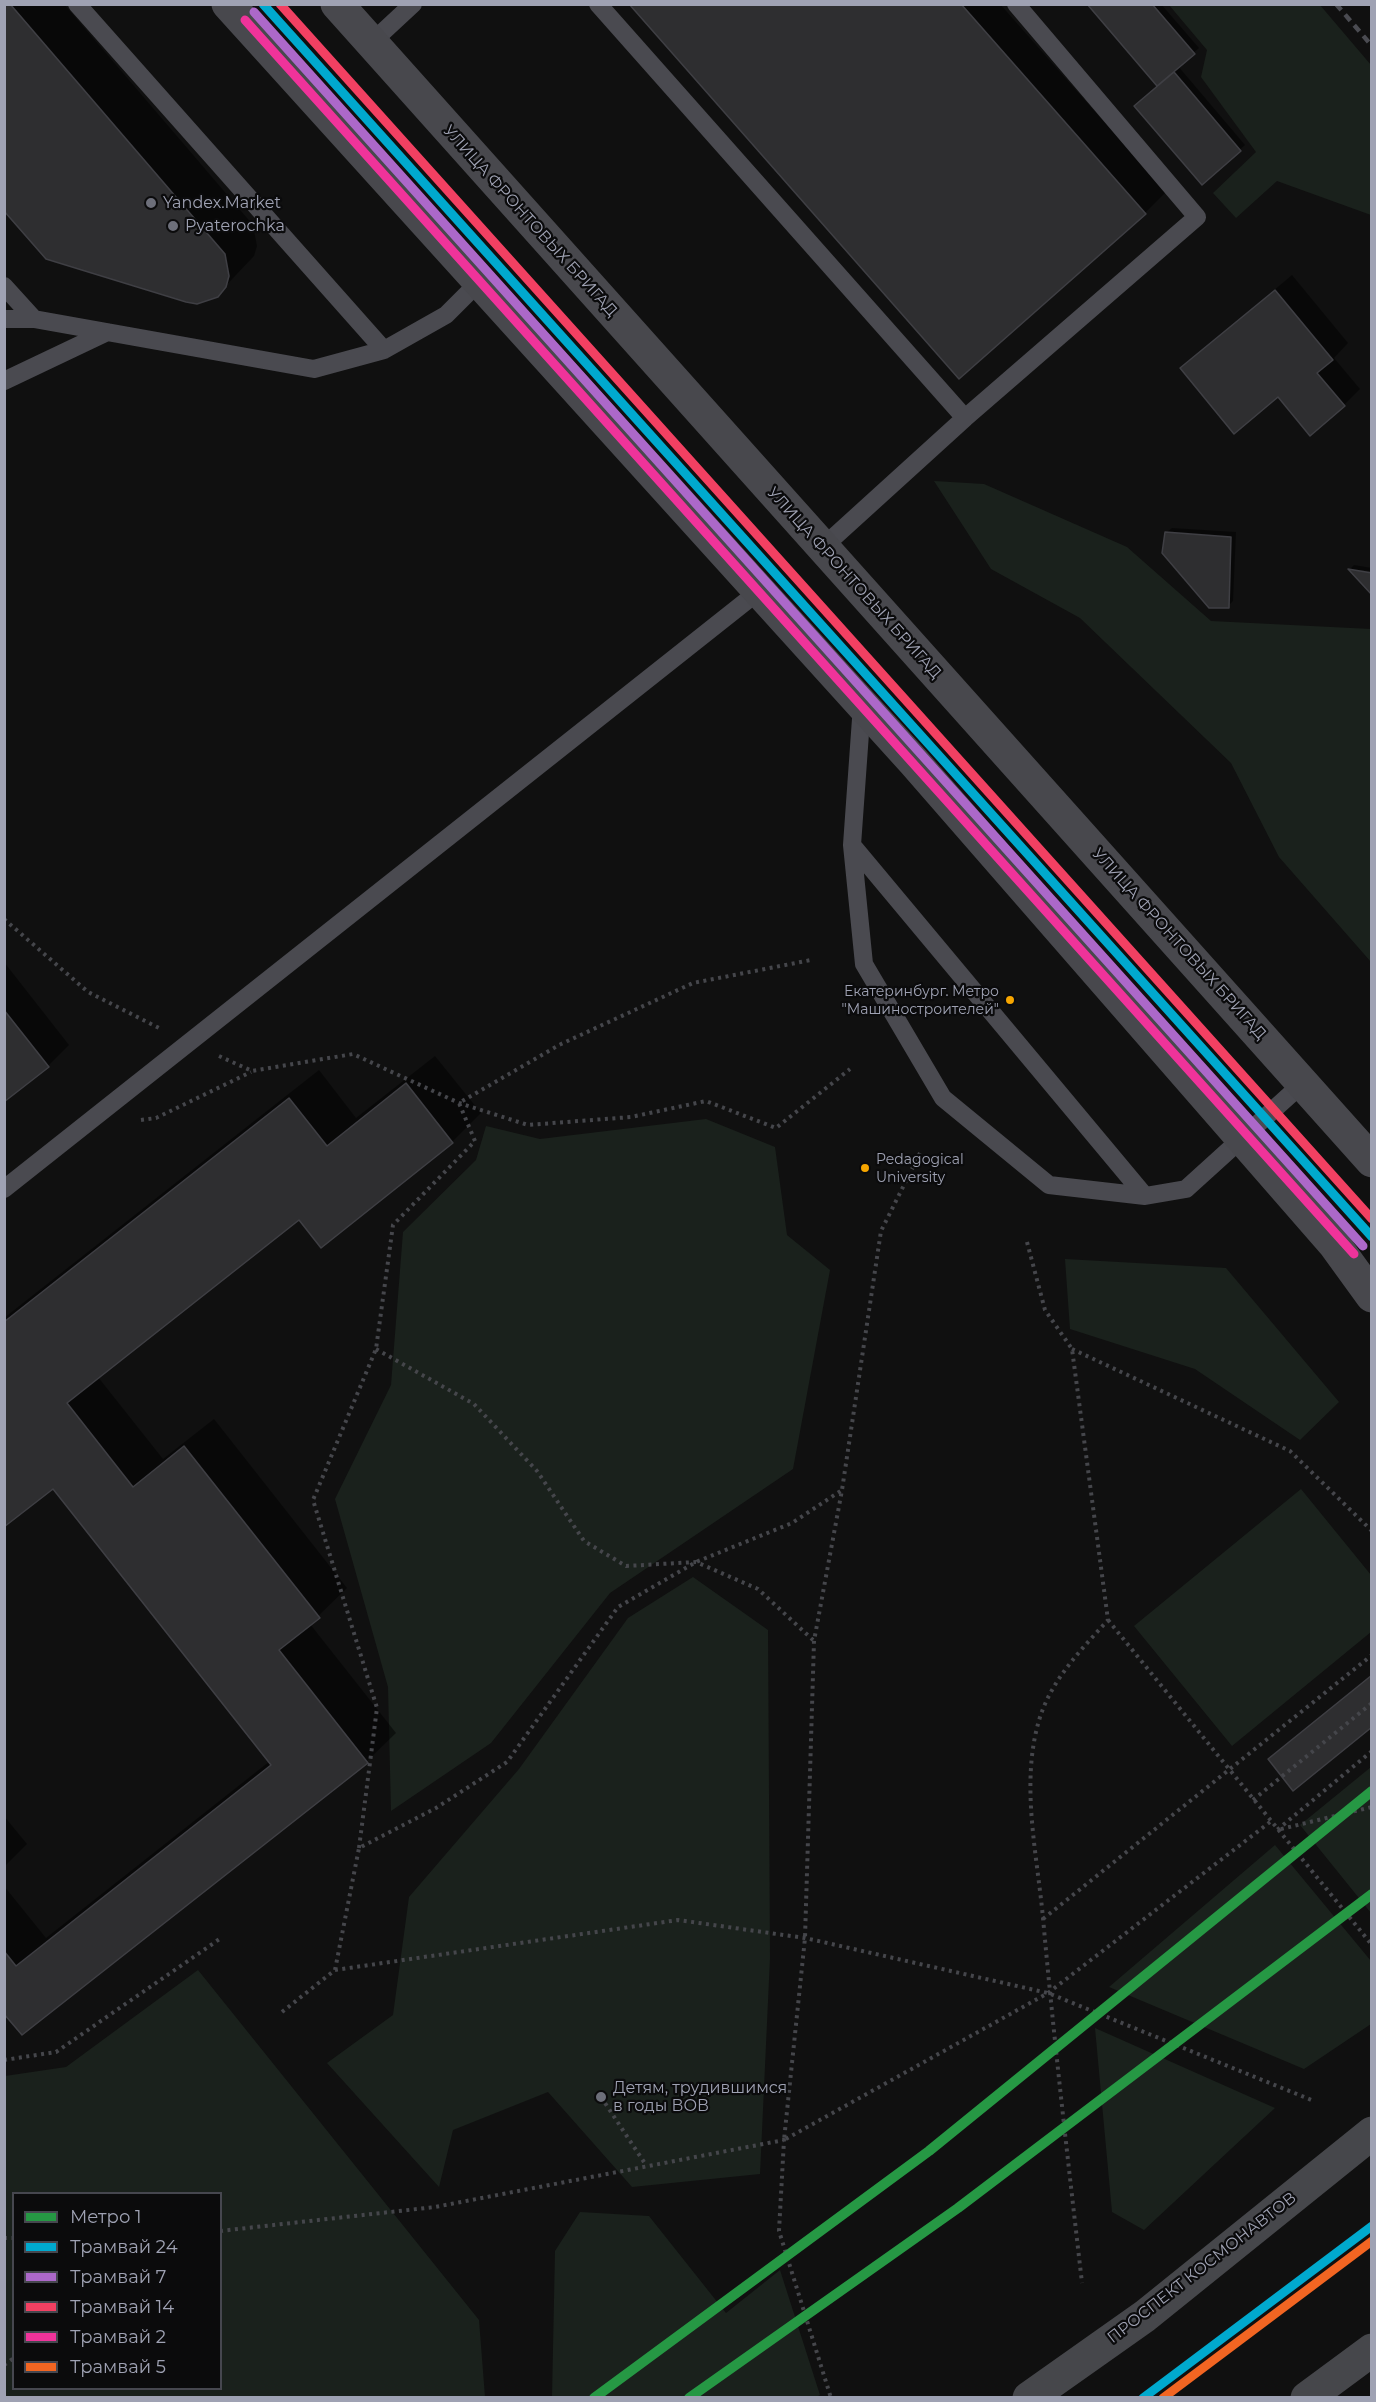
<!DOCTYPE html>
<meta charset="utf-8">
<style>
body{margin:0}
#map{position:relative;width:1376px;height:2402px;overflow:hidden;background:#101010;font-family:Montserrat,sans-serif}
canvas{display:block}
.frame{position:absolute;inset:0;border:6px solid #9fa2b3;pointer-events:none}
.legend{position:absolute;left:12px;top:2192px;width:210px;height:198px;box-sizing:border-box;background:#0b0b0c;border:2px solid #46474f;margin:0;padding:8px 10px;list-style:none;font-size:18px;color:#9fa2b3}
.legend li{display:flex;align-items:center;gap:12px;height:30px}
.legend b{width:30px;border:2px solid #46474f}
</style>
<div id="map">
<canvas width="1376" height="2402"></canvas>
<div class="frame"></div>
<ul class="legend">
<li><b style="height:8px;background:#269844"></b>Метро 1</li>
<li><b style="height:8px;background:#00a9ce"></b>Трамвай 24</li>
<li><b style="height:8px;background:#ac68c9"></b>Трамвай 7</li>
<li><b style="height:8px;background:#f24062"></b>Трамвай 14</li>
<li><b style="height:8px;background:#ef339a"></b>Трамвай 2</li>
<li><b style="height:8px;background:#f26522"></b>Трамвай 5</li>
</ul>
</div>
<script>
const g = document.querySelector('canvas').getContext('2d');
g.lineJoin = 'round';
function paint(path, color) {
  g.fillStyle = color;
  g.fill(path, 'evenodd');
}
function stroke(path, color, width, dash) {
  g.strokeStyle = color;
  g.lineWidth = width;
  g.lineCap = dash ? 'butt' : 'round';
  g.setLineDash(dash || []);
  g.stroke(path);
}
function write(font, color, halo, rows, align = 'center') {
  g.font = font + ' Montserrat,sans-serif';
  g.lineWidth = 4.5;
  g.setLineDash([]);
  g.textBaseline = 'middle';
  g.strokeStyle = halo;
  g.fillStyle = color;
  for (const [text, x, y, turn = 0] of rows) {
    g.save();
    g.translate(x, y);
    g.rotate((+turn || 0) * Math.PI / 180);
    g.textAlign = isNaN(turn) ? turn : align;
    if (halo) g.strokeText(text, 0, 0);
    g.fillText(text, 0, 0);
    g.restore();
  }
}
const green = new Path2D(`
 M 1169,5 L 1320,5 L 1371,65 L 1371,215 L 1277,181 L 1236,218 L 1213,193 L 1256,152 L 1201,77 L 1207,50 Z
 M 934,481 L 984,484 L 1127,547 L 1211,621 L 1371,629 L 1371,962 L 1279,857 L 1231,763 L 1080,618 L 991,569 Z
 M 706,1119 L 775,1147 L 787,1235 L 830,1270 L 793,1469 L 610,1593 L 491,1743 L 391,1811 L 388,1687 L 335,1499 L 391,1385 L 403,1232 L 476,1160 L 486,1126 L 540,1139 Z
 M 1065,1259 L 1226,1268 L 1339,1402 L 1300,1440 L 1195,1369 L 1070,1329 Z
 M 1301,1489 L 1371,1575 L 1371,1632 L 1232,1746 L 1134,1626 Z
 M 693,1577 L 768,1630 L 770,1958 L 760,2174 L 632,2187 L 548,2092 L 453,2130 L 439,2187 L 327,2063 L 393,2015 L 409,1897 L 519,1769 L 628,1618 Z
 M 1371,1767 L 1371,1913 L 1300,1825 Z
 M 1275,1845 L 1371,1961 L 1371,2024 L 1304,2069 L 1109,1987 Z
 M 198,1970 L 479,2320 L 485,2397 L 5,2397 L 5,2076 L 66,2067 ZM 14,2194 L 220,2194 L 220,2388 L 14,2388 Z
 M 1095,2028 L 1275,2108 L 1144,2230 L 1112,2212 Z
 M 580,2212 L 649,2216 L 726,2313 L 780,2270 L 820,2395 L 814,2398 L 552,2397 L 555,2251 Z`);
const shadow = new Path2D(`
 M 4,4 L 64,4 L 253,225 L 257,246 L 254,256 L 217,295 Z
 M 631,4 L 1000,4 L 1166,192 L 1145,213 Z
 M 1089,4 L 1161,4 L 1199,48 L 1178,66 L 1245,145 L 1202,183 L 1159,86 Z
 M 1292,275 L 1348,343 L 1334,358 L 1360,389 L 1344,405 L 1278,395 L 1182,368 Z
 M 1172,528 L 1236,532 L 1233,601 L 1228,606 L 1166,533 Z
 M 1354,565 L 1372,568 L 1372,571 L 1360,570 L 1372,593 L 1350,569 Z
 M 4,962 L 69,1045 L 48,1066 L 4,1101 Z
 M 435,1056 L 481,1113 L 452,1142 L 299,1218 L 98,1377 L 163,1459 L 214,1419 L 347,1588 L 310,1624 L 396,1733 L 367,1761 L 22,2033 L 4,2011 L 4,1886 L 46,1938 L 270,1761 L 53,1486 L 4,1525 L 4,1318 L 319,1070 L 356,1118 Z
 M 4,1816 L 27,1844 L 4,1867 Z`);
const building = new Path2D(`
 M 4,4 L 10,4 L 225,254 L 229,276 L 226,287 L 218,297 L 197,304 L 186,302 L 46,259 L 4,211 Z
 M 629,4 L 961,4 L 1146,214 L 959,379 Z
 M 1087,4 L 1152,4 L 1195,54 L 1157,86 Z
 M 1174,72 L 1241,151 L 1202,185 L 1134,106 Z
 M 1275,290 L 1333,360 L 1317,373 L 1345,406 L 1310,436 L 1278,397 L 1234,434 L 1180,368 Z
 M 1165,532 L 1231,537 L 1229,608 L 1209,608 L 1162,553 Z
 M 1348,569 L 1372,573 L 1372,595 Z
 M 4,1010 L 49,1067 L 4,1102 Z
 M 406,1083 L 453,1143 L 321,1248 L 299,1220 L 67,1403 L 133,1487 L 184,1446 L 320,1618 L 279,1650 L 368,1763 L 22,2035 L 4,2014 L 4,1951 L 16,1966 L 271,1765 L 53,1489 L 4,1527 L 4,1322 L 289,1098 L 327,1146 Z
 M 1372,1675 L 1372,1727 L 1293,1791 L 1268,1759 Z`);
const path = new Path2D(`
 M 4,919 L 88,992 L 161,1029
 M 219,1056 L 252,1071 L 353,1054 L 459,1103 L 528,1125 L 631,1117 L 706,1101 L 776,1128 L 850,1069
 M 141,1120 L 156,1118 L 251,1072
 M 920,1153 L 881,1231 L 842,1490 L 814,1641 L 805,1938 L 784,2140 L 1048,1993 L 1270,1822
 M 1027,1242 L 1045,1310 L 1072,1349 L 1108,1620 C 1080,1651 1049,1682 1038,1724 C 1021,1786 1037,1854 1043,1918 C 1054,2040 1068,2161 1082,2283
 M 376,1349 L 474,1404 L 537,1471 L 584,1541 L 626,1566 L 696,1562 L 758,1589 L 813,1640
 M 1072,1349 L 1290,1451 L 1372,1531
 M 1108,1620 L 1372,1945
 M 1372,1751 L 1277,1830 L 1372,1807
 M 1253,1800 L 1372,1703
 M 359,1848 L 377,1708 L 313,1500 L 376,1349 L 393,1225 L 475,1141 L 459,1103 L 559,1045 L 693,983 L 811,960
 M 1043,1919 L 1372,1655
 M 335,1970 L 359,1848 L 436,1808 L 507,1762 L 618,1607 L 696,1562 L 792,1523 L 842,1490
 M 282,2012 L 335,1970 L 678,1920 L 805,1938 L 1048,1993 L 1314,2101
 M 4,2060 L 56,2052 L 221,1938
 M 601,2097 L 646,2165
 M 220,2231 L 435,2207 L 784,2140 L 779,2231 L 831,2398
 M 4,2238 L 14,2238
 M 4,2365 L 14,2358`);
const service = new Path2D(`
 M 77,4 L 384,350
 M 598,4 L 965,418
 M 371,43 L 413,4
 M 4,286 L 34,319 L 314,369 L 384,350 L 446,315 L 478,283
 M 4,319 L 34,319
 M 4,381 L 107,332
 M 823,547 L 965,418 L 1197,217 L 1016,4
 M 862,705 L 852,845 L 864,964 L 943,1098 L 1049,1185 L 1145,1196 L 1186,1189 L 1303,1083
 M 852,845 L 1145,1196
 M 4,1189 L 759,591`);
const secondary = new Path2D(`
 M 228,4 L 914,762 L 1335,1245 L 1372,1296
 M 337,4 L 1372,1161`);
const primary = new Path2D(`
 M 1029,2398 L 1145,2316 L 1372,2133
 M 1307,2398 L 1372,2350`);
const rail = new Path2D(`
 M 1336,4 L 1372,46`);
const tram1 = new Path2D(`
 M 263,4 L 1372,1237
 M 1143,2398 L 1372,2226`);
const tram2 = new Path2D(`
 M 254,12 L 1363,1246`);
const tram3 = new Path2D(`
 M 280,4 L 1372,1219`);
const tram4 = new Path2D(`
 M 245,20 L 1354,1254`);
const tram5 = new Path2D(`
 M 1163,2398 L 1372,2241`);
const metro1 = new Path2D(`
 M 594,2398 L 929,2151 L 1372,1791
 M 689,2398 L 958,2208 L 1372,1894`);
const markers = [
 [151,203,6,"#6d6f7a"],
 [173,226,6,"#6d6f7a"],
 [1010,1000,5,"#f7a600"],
 [865,1168,5,"#f7a600"],
 [601,2097,6,"#6d6f7a"]
];
const busNames = [
 ["Екатеринбург. Метро",999,992],
 ["\"Машиностроителей\"",999,1010],
 ["Pedagogical",876,1160,"left"],
 ["University",876,1178,"left"]
];
const poiNames = [
 ["Yandex.Market",163,203],
 ["Pyaterochka",185,226],
 ["Детям, трудившимся",613,2088],
 ["в годы ВОВ",613,2106]
];
const streetNames = [
 ["УЛИЦА ФРОНТОВЫХ БРИГАД",530,221,48],
 ["УЛИЦА ФРОНТОВЫХ БРИГАД",854,583,48],
 ["УЛИЦА ФРОНТОВЫХ БРИГАД",1179,944,48],
 ["ПРОСПЕКТ КОСМОНАВТОВ",1202,2268,-38]
];
paint(green, '#1a211c');
paint(shadow, '#0007');
paint(building, '#2e2e30');
stroke(building, '#3f3f44', 1.5);
stroke(path, '#45464b', 4, [3, 4.5]);
stroke(service, '#4a4a50', 18);
stroke(secondary, '#48484d', 33);
stroke(primary, '#46474b', 33);
stroke(rail, '#4a4b51', 4.5, [8, 6]);
stroke(tram1, '#00a9ce', 9);
stroke(tram2, '#ac68c9', 9);
stroke(tram3, '#f24062', 9);
stroke(tram4, '#ef339a', 9);
stroke(tram5, '#f26522', 9);
stroke(metro1, '#269844', 10);
for (const [x, y, r, color] of markers) {
  const dot = new Path2D();
  dot.arc(x, y, r, 0, 2 * Math.PI);
  g.fillStyle = color;
  g.fill(dot);
  stroke(dot, '#0b0b0c', 2);
}
write('14px', '#9fa2b3', '#0b0b0c', busNames, 'right');
write('16px', '#9fa2b3', '#0b0b0c', poiNames, 'left');
write('16px', '#9fa2b3', '#0b0b0c', streetNames);
</script>
